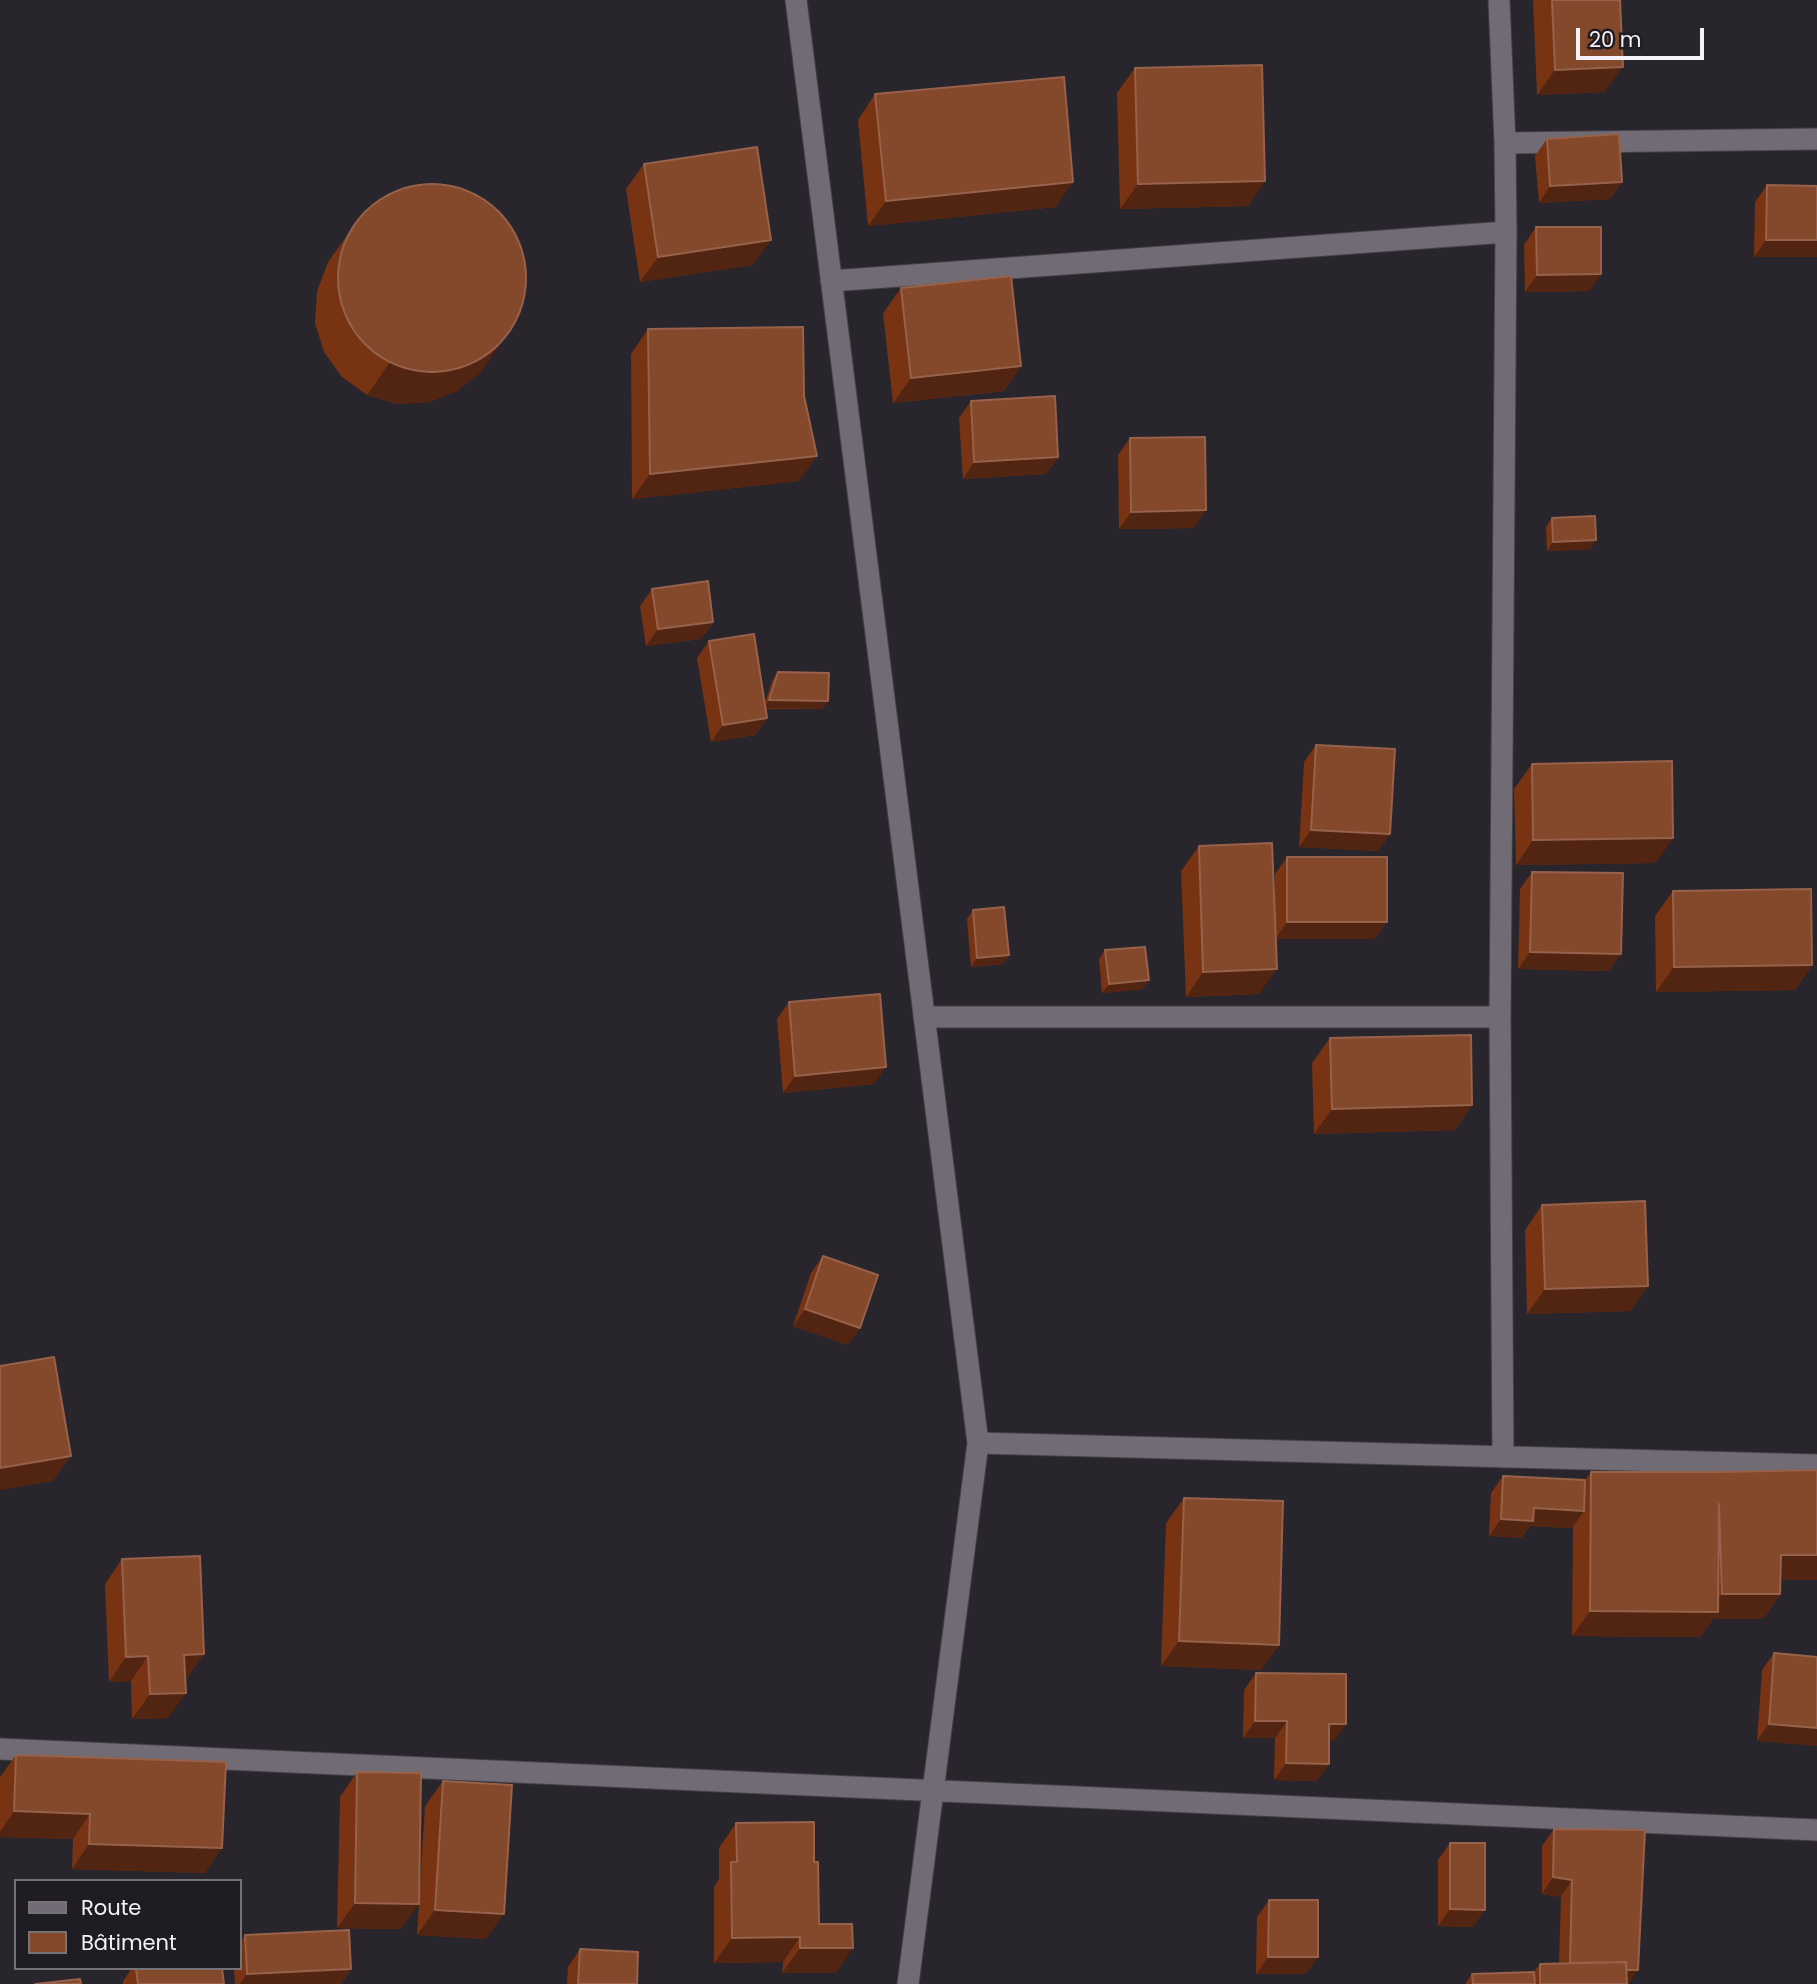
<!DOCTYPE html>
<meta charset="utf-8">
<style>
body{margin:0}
#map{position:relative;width:1817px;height:1984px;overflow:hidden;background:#29252c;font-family:Poppins,sans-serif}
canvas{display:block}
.legend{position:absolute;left:14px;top:1879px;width:228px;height:91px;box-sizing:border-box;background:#1f1c23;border:2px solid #757278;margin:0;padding:9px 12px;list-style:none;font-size:21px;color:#f5f2f7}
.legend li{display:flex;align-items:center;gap:14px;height:35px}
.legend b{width:35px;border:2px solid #757278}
.scale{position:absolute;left:1576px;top:28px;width:128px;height:32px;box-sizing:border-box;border:4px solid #f5f2f7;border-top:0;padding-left:9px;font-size:21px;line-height:24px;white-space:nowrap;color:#f5f2f7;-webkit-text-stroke:5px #1f1c23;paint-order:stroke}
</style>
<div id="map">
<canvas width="1817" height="1984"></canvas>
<ul class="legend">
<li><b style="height:9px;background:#706b74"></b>Route</li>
<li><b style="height:19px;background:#84482b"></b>Bâtiment</li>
</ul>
<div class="scale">20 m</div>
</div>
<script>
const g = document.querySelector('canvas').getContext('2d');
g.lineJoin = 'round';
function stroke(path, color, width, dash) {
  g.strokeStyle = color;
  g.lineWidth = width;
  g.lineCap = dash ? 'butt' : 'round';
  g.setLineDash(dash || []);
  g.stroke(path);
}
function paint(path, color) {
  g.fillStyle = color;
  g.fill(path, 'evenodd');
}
const street = new Path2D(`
 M 796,0 L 978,1443 L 908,1984
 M 1499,0 L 1505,143 L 1506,232 L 1500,1017 L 1503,1457
 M 1505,143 L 1817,139
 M 831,281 L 1506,232
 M 924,1017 L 1500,1017
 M 978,1443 L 1817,1465
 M 0,1749 L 1817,1830`);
const wall = new Path2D(`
 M 1533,0 L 1620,0 L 1605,92 L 1537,95 Z
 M 1135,68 L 1265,181 L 1248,206 L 1120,209 L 1117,93 Z
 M 875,94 L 1056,207 L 868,226 L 858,120 Z
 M 1547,139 L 1622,182 L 1610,199 L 1539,203 L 1535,156 Z
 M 644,164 L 753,265 L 640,282 L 626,189 Z
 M 1767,185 L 1817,186 L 1754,257 L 1755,202 Z
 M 1536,227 L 1590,291 L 1525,292 L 1524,245 Z
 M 351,230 L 481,372 L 457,391 L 429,402 L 397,404 L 367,395 L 342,377 L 324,352 L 315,323 L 317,291 L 328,262 Z
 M 901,288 L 1021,366 L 1004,391 L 893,403 L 883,313 Z
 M 648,329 L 804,396 L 799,481 L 632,499 L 631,354 Z
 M 971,401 L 1058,457 L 1046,474 L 963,479 L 959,418 Z
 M 1130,438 L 1194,528 L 1119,529 L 1118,455 Z
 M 1552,518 L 1596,540 L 1590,549 L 1547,551 L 1546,527 Z
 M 652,589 L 713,622 L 701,639 L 646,646 L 640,606 Z
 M 709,641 L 765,703 L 772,681 L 778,672 L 828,701 L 822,709 L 766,709 L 767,718 L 755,735 L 711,742 L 697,658 Z
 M 1316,745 L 1390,834 L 1378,851 L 1299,847 L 1304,762 Z
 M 1532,764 L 1673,838 L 1655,863 L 1516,865 L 1514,789 Z
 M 1199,846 L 1275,923 L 1275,874 L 1287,857 L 1375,939 L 1275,939 L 1259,994 L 1186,997 L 1181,871 Z
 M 1532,872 L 1609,971 L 1518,969 L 1520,889 Z
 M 1673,891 L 1812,965 L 1795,990 L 1656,992 L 1655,916 Z
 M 973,910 L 1009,955 L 1003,964 L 971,967 L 967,919 Z
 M 1105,950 L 1143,989 L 1102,993 L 1099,959 Z
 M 789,1002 L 874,1084 L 783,1093 L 777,1019 Z
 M 1330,1038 L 1472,1105 L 1455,1130 L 1314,1134 L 1312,1063 Z
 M 1542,1205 L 1648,1286 L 1630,1311 L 1527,1314 L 1525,1230 Z
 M 823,1256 L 848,1345 L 793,1326 L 811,1273 Z
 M 1591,1472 L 1719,1472 L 1780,1580 L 1780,1594 L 1763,1619 L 1713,1619 L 1700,1637 L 1572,1636 L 1573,1526 L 1572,1528 L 1530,1526 L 1521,1538 L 1489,1536 L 1491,1493 L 1503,1476 L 1585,1480 Z
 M 1184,1498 L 1279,1645 L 1261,1670 L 1161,1666 L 1166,1523 Z
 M 122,1559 L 204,1654 L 186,1679 L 168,1718 L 132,1719 L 131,1681 L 109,1682 L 105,1584 Z
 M 1774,1653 L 1817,1657 L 1757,1741 L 1762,1670 Z
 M 1256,1673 L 1346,1724 L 1334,1741 L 1329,1741 L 1317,1781 L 1274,1780 L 1275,1738 L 1243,1738 L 1244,1690 Z
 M 16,1755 L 205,1873 L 72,1869 L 73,1839 L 0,1837 L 0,1777 Z
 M 357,1772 L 401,1929 L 337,1928 L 340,1797 Z
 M 443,1781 L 486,1939 L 417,1935 L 425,1806 Z
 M 736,1823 L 814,1862 L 819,1924 L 836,1973 L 782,1973 L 783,1962 L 714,1963 L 714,1887 L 719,1879 L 719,1848 Z
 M 1554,1829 L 1629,1984 L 1465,1984 L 1472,1974 L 1534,1972 L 1540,1964 L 1559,1963 L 1561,1897 L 1542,1894 L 1542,1846 Z
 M 1450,1843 L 1473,1927 L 1438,1926 L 1438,1860 Z
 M 1269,1900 L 1306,1974 L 1256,1974 L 1257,1917 Z
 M 245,1935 L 351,1969 L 341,1984 L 235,1984 L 234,1968 L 240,1968 L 240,1943 Z
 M 580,1949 L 637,1984 L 567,1984 L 568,1967 Z
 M 132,1968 L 222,1968 L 224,1984 L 123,1984 L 123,1981 Z`);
const shadedWall = new Path2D(`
 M 1623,67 L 1605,92 L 1537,95 L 1555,70 Z
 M 1265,181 L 1248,206 L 1120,209 L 1138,184 Z
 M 1073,182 L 1056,207 L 868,226 L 886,201 Z
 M 1622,182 L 1610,199 L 1539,203 L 1550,186 Z
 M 771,240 L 753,265 L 640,282 L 658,257 Z
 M 1766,240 L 1817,240 L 1817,257 L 1754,257 Z
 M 1601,274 L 1590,291 L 1525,292 L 1537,275 Z
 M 504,339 L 481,372 L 457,391 L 429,402 L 397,404 L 367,395 L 390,362 Z
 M 1021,366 L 1004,391 L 893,403 L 911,378 Z
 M 817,456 L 799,481 L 632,499 L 650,474 Z
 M 1058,457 L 1046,474 L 963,479 L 974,462 Z
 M 1206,510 L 1194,528 L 1119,529 L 1131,512 Z
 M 1596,540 L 1590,549 L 1547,551 L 1553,542 Z
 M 713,622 L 701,639 L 646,646 L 658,629 Z
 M 769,700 L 828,701 L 822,709 L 763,708 Z
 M 767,718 L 755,735 L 711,742 L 723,725 Z
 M 1311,830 L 1390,834 L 1378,851 L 1299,847 Z
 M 1673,838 L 1655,863 L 1516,865 L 1533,840 Z
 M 1287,922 L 1387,922 L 1375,939 L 1275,939 Z
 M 1530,952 L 1621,954 L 1609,971 L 1518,969 Z
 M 1009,955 L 1003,964 L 971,967 L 977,958 Z
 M 1812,965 L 1795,990 L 1656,992 L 1674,967 Z
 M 1277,969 L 1259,994 L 1186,997 L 1203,972 Z
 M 1149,980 L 1143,989 L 1102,993 L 1109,984 Z
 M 886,1067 L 874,1084 L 783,1093 L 795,1076 Z
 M 1472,1105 L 1455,1130 L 1314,1134 L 1332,1109 Z
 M 1648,1286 L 1630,1311 L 1527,1314 L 1545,1289 Z
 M 805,1309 L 860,1328 L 848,1345 L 793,1326 Z
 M 71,1456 L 53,1481 L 0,1490 L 0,1468 Z
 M 1534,1508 L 1584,1511 L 1572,1528 L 1530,1526 L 1521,1538 L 1489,1536 L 1501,1519 Z
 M 1781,1555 L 1817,1555 L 1817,1580 L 1763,1580 Z
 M 1722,1594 L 1780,1594 L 1763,1619 L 1713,1619 L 1700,1637 L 1572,1636 L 1590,1611 L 1709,1612 Z
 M 1179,1641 L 1279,1645 L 1261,1670 L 1161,1666 Z
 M 204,1654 L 186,1679 L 184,1655 Z
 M 148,1656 L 131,1681 L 109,1682 L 126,1657 Z
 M 186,1693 L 168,1718 L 132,1719 L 150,1694 Z
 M 1255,1721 L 1287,1721 L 1275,1738 L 1243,1738 Z
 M 1329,1724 L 1346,1724 L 1334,1741 L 1317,1741 Z
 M 1769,1724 L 1817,1728 L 1817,1746 L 1757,1741 Z
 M 1286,1763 L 1329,1764 L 1317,1781 L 1274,1780 Z
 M 14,1811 L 90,1814 L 73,1839 L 0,1837 L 0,1832 Z
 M 89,1844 L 222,1848 L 205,1873 L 72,1869 Z
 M 1553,1877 L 1572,1880 L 1561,1897 L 1542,1894 Z
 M 355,1903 L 419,1904 L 401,1929 L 337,1928 Z
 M 1450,1909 L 1485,1910 L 1473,1927 L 1438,1926 Z
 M 435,1910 L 504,1914 L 486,1939 L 417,1935 Z
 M 800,1937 L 783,1962 L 714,1963 L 732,1938 Z
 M 800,1948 L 853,1948 L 836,1973 L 782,1973 Z
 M 1268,1957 L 1318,1957 L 1306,1974 L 1256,1974 Z
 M 351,1969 L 341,1984 L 240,1984 L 247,1974 Z
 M 1570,1969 L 1638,1970 L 1629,1984 L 1560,1984 Z`);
const building = new Path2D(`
 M 1552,0 L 1620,0 L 1623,67 L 1555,70 Z
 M 1262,65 L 1265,181 L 1138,184 L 1135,68 Z
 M 1064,77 L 1073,182 L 886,201 L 875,94 Z
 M 1619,134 L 1622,182 L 1550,186 L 1547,139 Z
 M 757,147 L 771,240 L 658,257 L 644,164 Z
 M338 278a94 94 0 1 1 188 0a94 94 0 1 1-188 0Z
 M 1767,185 L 1817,186 L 1817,240 L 1766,240 Z
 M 1536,227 L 1601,227 L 1601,274 L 1537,275 Z
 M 1011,276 L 1021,366 L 911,378 L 901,288 Z
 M 803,327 L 804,396 L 817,456 L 650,474 L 648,329 Z
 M 1055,396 L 1058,457 L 974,462 L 971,401 Z
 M 1205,437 L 1206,510 L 1131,512 L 1130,438 Z
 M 1595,516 L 1596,540 L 1553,542 L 1552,518 Z
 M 708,581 L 713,622 L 658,629 L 652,589 Z
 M 754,634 L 767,718 L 723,725 L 709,641 Z
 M 778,672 L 829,673 L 828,701 L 769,700 Z
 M 1316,745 L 1395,749 L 1390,834 L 1311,830 Z
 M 1672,761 L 1673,838 L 1533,840 L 1532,764 Z
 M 1272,843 L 1277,969 L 1203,972 L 1199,846 Z
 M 1287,857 L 1387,857 L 1387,922 L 1287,922 Z
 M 1532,872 L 1623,873 L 1621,954 L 1530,952 Z
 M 1811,889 L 1812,965 L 1674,967 L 1673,891 Z
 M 1004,907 L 1009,955 L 977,958 L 973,910 Z
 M 1145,947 L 1149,980 L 1109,984 L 1105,950 Z
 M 880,994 L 886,1067 L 795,1076 L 789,1002 Z
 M 1471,1035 L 1472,1105 L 1332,1109 L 1330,1038 Z
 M 1645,1201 L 1648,1286 L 1545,1289 L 1542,1205 Z
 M 823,1256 L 878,1275 L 860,1328 L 805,1309 Z
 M 54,1357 L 71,1456 L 0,1468 L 0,1366 Z
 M 1817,1470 L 1817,1555 L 1781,1555 L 1780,1594 L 1722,1594 L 1719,1504 L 1718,1612 L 1590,1611 L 1591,1472 L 1719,1472 Z
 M 1503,1476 L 1585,1480 L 1584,1511 L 1534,1508 L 1533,1521 L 1501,1519 Z
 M 1184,1498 L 1283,1501 L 1279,1645 L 1179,1641 Z
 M 200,1556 L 204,1654 L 184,1655 L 186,1693 L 150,1694 L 148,1656 L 126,1657 L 122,1559 Z
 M 1774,1653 L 1817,1657 L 1817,1728 L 1769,1724 Z
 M 1256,1673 L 1346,1674 L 1346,1724 L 1329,1724 L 1329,1764 L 1286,1763 L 1287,1721 L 1255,1721 Z
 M 16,1755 L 226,1762 L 222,1848 L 89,1844 L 90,1814 L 14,1811 Z
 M 357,1772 L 421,1773 L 419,1904 L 355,1903 Z
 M 443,1781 L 512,1785 L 504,1914 L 435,1910 Z
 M 814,1822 L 814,1862 L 818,1862 L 819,1924 L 852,1924 L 853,1948 L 800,1948 L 800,1937 L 732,1938 L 731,1862 L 737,1862 L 736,1823 Z
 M 1554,1829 L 1645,1830 L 1638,1970 L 1626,1970 L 1626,1962 L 1570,1963 L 1572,1880 L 1553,1877 Z
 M 1450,1843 L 1485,1843 L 1485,1910 L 1450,1909 Z
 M 1269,1900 L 1318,1900 L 1318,1957 L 1268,1957 Z
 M 349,1930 L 351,1969 L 247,1974 L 245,1935 Z
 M 580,1949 L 638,1952 L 637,1984 L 578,1984 Z
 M 1626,1962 L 1627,1984 L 1540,1984 L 1540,1964 Z
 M 136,1968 L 222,1968 L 224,1984 L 138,1984 Z
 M 1534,1972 L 1535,1984 L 1473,1984 L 1472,1974 Z
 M 80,1979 L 81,1984 L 35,1984 Z`);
stroke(street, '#444047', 23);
stroke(street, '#706b74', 21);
paint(wall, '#773312');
paint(shadedWall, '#522512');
paint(building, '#84482b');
stroke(building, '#96624b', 2);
</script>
